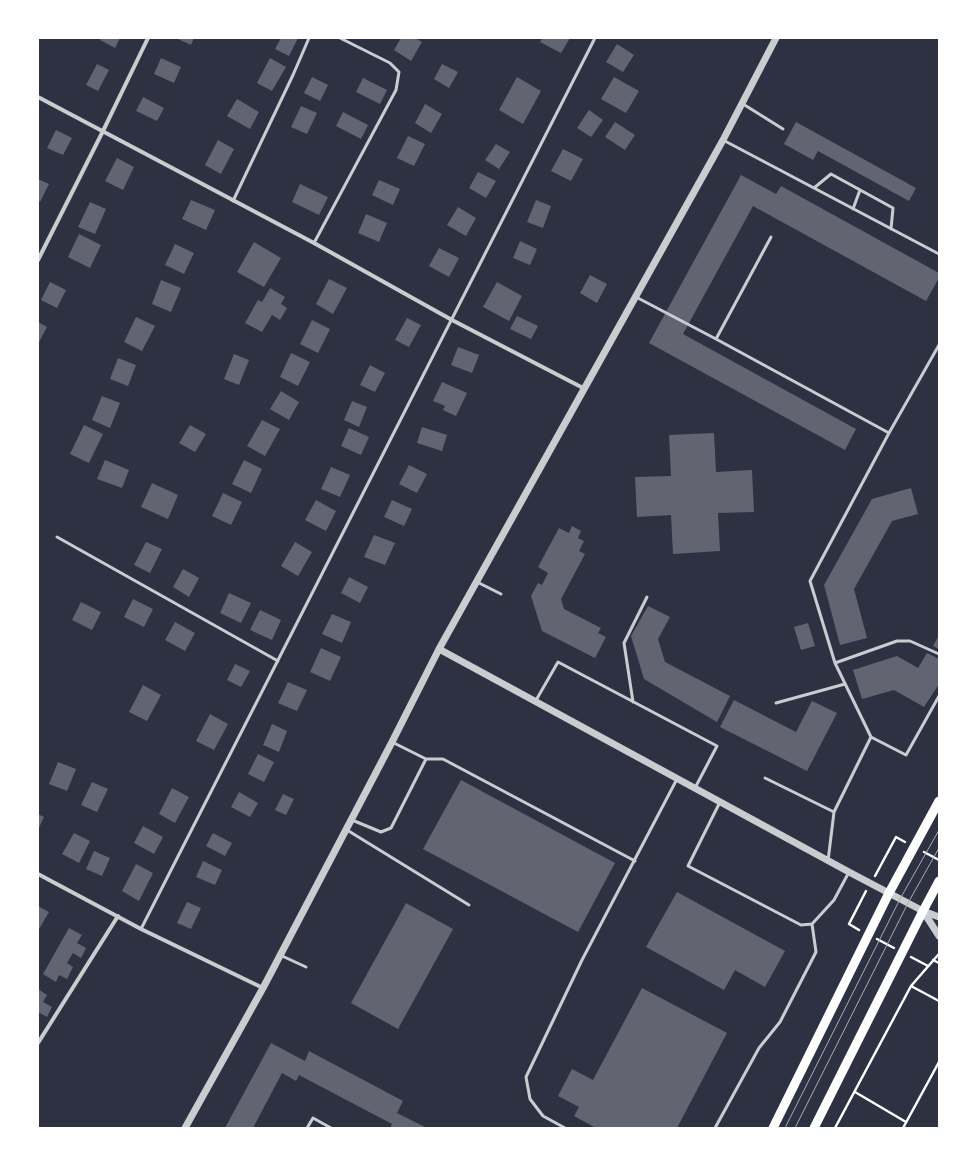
<!DOCTYPE html>
<style>
body{margin:0}
#map{position:relative;width:977px;height:1166px;overflow:hidden;background:#2d3142;font-family:Lato,sans-serif}
canvas{display:block}
.frame{position:absolute;inset:0;border:39px solid #fff;pointer-events:none}
</style>
<div id="map">
<canvas width="977" height="1166"></canvas>
<div class="frame"></div>
</div>
<script>
const g = document.querySelector('canvas').getContext('2d');
g.lineJoin = 'round';
function paint(path, color) {
  g.fillStyle = color;
  g.fill(path, 'evenodd');
}
function stroke(path, color, width, dash) {
  g.strokeStyle = color;
  g.lineWidth = width;
  g.lineCap = dash ? 'butt' : 'round';
  g.setLineDash(dash || []);
  g.stroke(path);
}
const building = new Path2D(`
 M 101,38 L 120,38 L 115,48 L 100,40 Z
 M 176,38 L 194,38 L 191,45 Z
 M 281,38 L 298,38 L 289,56 L 275,49 Z
 M 401,38 L 415,38 L 422,42 L 411,61 L 394,50 Z
 M 543,38 L 570,38 L 561,53 L 540,42 Z
 M 617,44 L 634,55 L 623,72 L 606,62 Z
 M 161,58 L 181,67 L 174,83 L 154,74 Z
 M 270,58 L 286,67 L 272,91 L 257,83 Z
 M 97,64 L 109,70 L 98,91 L 86,85 Z
 M 442,64 L 458,72 L 449,88 L 434,79 Z
 M 312,77 L 328,85 L 320,101 L 304,93 Z
 M 517,77 L 541,91 L 523,124 L 499,110 Z
 M 614,77 L 639,91 L 626,113 L 601,99 Z
 M 363,78 L 387,90 L 380,104 L 356,92 Z
 M 143,97 L 164,108 L 157,121 L 136,111 Z
 M 237,99 L 259,112 L 250,129 L 227,116 Z
 M 425,104 L 442,114 L 431,133 L 415,123 Z
 M 301,106 L 317,113 L 307,134 L 291,127 Z
 M 589,110 L 603,120 L 591,137 L 577,128 Z
 M 343,112 L 368,125 L 361,139 L 336,126 Z
 M 615,122 L 635,135 L 625,150 L 605,137 Z
 M 796,122 L 916,188 L 909,201 L 818,151 L 813,160 L 784,144 Z
 M 56,130 L 72,138 L 63,155 L 47,148 Z
 M 408,136 L 425,144 L 414,166 L 397,158 Z
 M 218,140 L 234,149 L 221,174 L 205,165 Z
 M 496,144 L 510,152 L 499,169 L 485,160 Z
 M 563,149 L 583,159 L 571,181 L 551,171 Z
 M 117,158 L 134,167 L 123,190 L 105,181 Z
 M 478,172 L 496,181 L 486,198 L 469,188 Z
 M 741,175 L 776,194 L 781,186 L 939,273 L 939,278 L 926,301 L 753,206 L 683,334 L 856,429 L 845,450 L 649,343 Z
 M 38,179 L 49,184 L 40,202 L 38,201 Z
 M 379,180 L 400,189 L 393,205 L 372,195 Z
 M 300,184 L 328,197 L 319,215 L 292,202 Z
 M 191,200 L 215,210 L 206,230 L 182,219 Z
 M 536,200 L 551,206 L 543,228 L 527,222 Z
 M 90,202 L 106,209 L 95,234 L 78,227 Z
 M 458,207 L 476,218 L 466,236 L 447,225 Z
 M 366,214 L 387,223 L 379,242 L 358,233 Z
 M 79,234 L 101,245 L 90,268 L 68,257 Z
 M 520,241 L 537,249 L 530,265 L 513,258 Z
 M 254,242 L 281,258 L 264,287 L 237,272 Z
 M 175,244 L 194,253 L 184,274 L 165,265 Z
 M 439,248 L 459,258 L 449,277 L 429,266 Z
 M 590,275 L 607,284 L 597,303 L 580,293 Z
 M 329,279 L 347,288 L 333,314 L 316,304 Z
 M 161,280 L 181,288 L 171,312 L 152,304 Z
 M 50,282 L 66,290 L 57,308 L 41,300 Z
 M 497,282 L 522,296 L 509,321 L 483,307 Z
 M 270,288 L 285,297 L 281,304 L 287,308 L 280,320 L 272,315 L 262,332 L 245,323 L 258,300 L 262,302 Z
 M 517,316 L 538,326 L 531,339 L 510,329 Z
 M 136,317 L 155,326 L 142,351 L 124,342 Z
 M 407,318 L 421,325 L 409,347 L 395,340 Z
 M 312,320 L 330,329 L 318,353 L 300,344 Z
 M 38,322 L 47,327 L 38,344 Z
 M 458,347 L 479,355 L 472,373 L 451,365 Z
 M 291,353 L 310,362 L 298,386 L 280,377 Z
 M 234,354 L 249,360 L 239,385 L 224,379 Z
 M 118,358 L 136,365 L 128,386 L 110,379 Z
 M 370,365 L 385,373 L 375,392 L 360,385 Z
 M 442,382 L 467,393 L 456,416 L 443,410 L 445,406 L 433,401 Z
 M 281,391 L 299,402 L 289,420 L 270,409 Z
 M 102,396 L 120,403 L 110,428 L 92,420 Z
 M 352,401 L 367,407 L 359,427 L 344,420 Z
 M 262,420 L 280,429 L 265,456 L 247,446 Z
 M 84,425 L 103,434 L 89,463 L 70,454 Z
 M 190,425 L 206,434 L 195,452 L 179,443 Z
 M 422,427 L 447,435 L 442,451 L 417,443 Z
 M 349,428 L 369,437 L 361,455 L 341,446 Z
 M 714,433 L 716,472 L 752,470 L 754,512 L 718,513 L 720,551 L 673,554 L 671,515 L 637,517 L 635,477 L 671,476 L 669,435 Z
 M 105,460 L 129,470 L 122,488 L 97,479 Z
 M 244,460 L 262,469 L 251,493 L 232,484 Z
 M 409,465 L 427,474 L 417,493 L 399,484 Z
 M 331,467 L 350,475 L 340,497 L 321,489 Z
 M 152,483 L 178,495 L 168,519 L 141,507 Z
 M 911,488 L 918,514 L 892,521 L 854,589 L 867,638 L 840,645 L 824,585 L 872,499 Z
 M 223,493 L 242,502 L 231,525 L 212,516 Z
 M 316,500 L 336,511 L 326,531 L 305,520 Z
 M 392,500 L 412,509 L 404,526 L 384,517 Z
 M 572,526 L 581,531 L 578,538 L 584,541 L 579,551 L 585,554 L 561,599 L 564,609 L 601,628 L 598,633 L 606,637 L 595,658 L 542,631 L 531,596 L 538,583 L 542,585 L 548,573 L 538,567 L 559,528 L 569,533 Z
 M 374,535 L 395,543 L 385,565 L 364,557 Z
 M 146,542 L 162,549 L 150,573 L 134,565 Z
 M 295,542 L 312,552 L 298,576 L 281,566 Z
 M 183,569 L 199,578 L 189,597 L 173,587 Z
 M 349,577 L 368,587 L 360,603 L 341,593 Z
 M 229,593 L 251,603 L 241,623 L 220,613 Z
 M 133,599 L 153,609 L 144,627 L 124,617 Z
 M 81,602 L 101,612 L 92,630 L 72,620 Z
 M 648,606 L 670,617 L 658,639 L 665,662 L 730,696 L 717,722 L 644,679 L 631,636 Z
 M 260,610 L 281,620 L 272,640 L 250,630 Z
 M 332,614 L 351,622 L 342,643 L 322,634 Z
 M 175,622 L 195,633 L 185,651 L 165,640 Z
 M 808,623 L 815,646 L 801,650 L 794,627 Z
 M 939,635 L 939,649 L 933,646 Z
 M 321,648 L 341,657 L 330,681 L 310,672 Z
 M 927,653 L 939,659 L 939,684 L 924,707 L 894,690 L 862,699 L 853,670 L 897,656 L 918,668 Z
 M 235,664 L 250,671 L 241,687 L 227,680 Z
 M 288,682 L 307,690 L 297,711 L 278,703 Z
 M 143,685 L 161,695 L 147,721 L 129,712 Z
 M 734,700 L 796,732 L 812,701 L 837,713 L 807,771 L 720,727 Z
 M 210,714 L 228,724 L 214,750 L 196,741 Z
 M 272,724 L 287,731 L 279,752 L 263,745 Z
 M 258,754 L 274,762 L 264,782 L 248,774 Z
 M 58,762 L 76,769 L 67,791 L 49,784 Z
 M 461,780 L 615,863 L 578,932 L 423,849 Z
 M 92,782 L 108,789 L 97,812 L 81,805 Z
 M 172,788 L 189,797 L 175,823 L 159,814 Z
 M 239,792 L 258,803 L 250,817 L 231,807 Z
 M 283,794 L 294,799 L 286,815 L 275,810 Z
 M 38,814 L 44,817 L 38,830 Z
 M 143,826 L 163,837 L 154,854 L 134,843 Z
 M 74,833 L 90,841 L 79,863 L 62,854 Z
 M 213,833 L 232,843 L 225,856 L 206,846 Z
 M 94,851 L 110,858 L 102,876 L 86,869 Z
 M 203,861 L 222,870 L 215,885 L 196,877 Z
 M 136,864 L 153,873 L 139,901 L 122,891 Z
 M 677,892 L 785,951 L 765,987 L 735,970 L 724,990 L 646,947 Z
 M 187,902 L 201,908 L 191,929 L 177,923 Z
 M 406,903 L 453,929 L 398,1029 L 351,1003 Z
 M 38,906 L 49,912 L 38,931 Z
 M 69,928 L 82,935 L 77,943 L 86,948 L 81,958 L 73,953 L 67,963 L 73,967 L 67,979 L 59,975 L 56,982 L 43,974 Z
 M 642,988 L 727,1033 L 677,1128 L 596,1128 L 574,1116 L 579,1107 L 558,1096 L 572,1069 L 593,1080 Z
 M 38,989 L 47,995 L 43,1002 L 52,1007 L 47,1017 L 38,1012 Z
 M 271,1043 L 305,1061 L 309,1051 L 403,1101 L 397,1113 L 427,1128 L 390,1128 L 392,1124 L 299,1075 L 296,1081 L 282,1073 L 253,1128 L 225,1128 Z`);
const path = new Path2D(`
 M 924,852 L 939,860
 M 875,876 L 896,837 L 905,842
 M 859,930 L 849,924 L 866,891
 M 877,939 L 894,948
 M 911,957 L 928,966
 M 933,960 L 939,963
 M 911,986 L 938,955
 M 855,1092 L 906,1122
 M 835,1128 L 911,986 L 939,1001
 M 903,1128 L 939,1062`);
const service = new Path2D(`
 M 743,104 L 783,129
 M 723,140 L 939,254
 M 814,188 L 831,174 L 893,208 L 891,229
 M 233,201 L 293,75 L 309,38
 M 853,209 L 860,190
 M 771,237 L 716,339 L 889,433
 M 314,243 L 396,90 L 399,72 L 390,63 L 340,38
 M 636,297 L 716,339
 M 939,345 L 889,433 L 810,581 L 835,663 L 897,641 L 910,641 L 939,654
 M 57,537 L 278,661
 M 477,582 L 501,594
 M 835,663 L 871,737 L 906,755 L 939,696
 M 535,702 L 558,662 L 717,746 L 695,788
 M 633,702 L 624,643 L 647,597
 M 776,703 L 845,684
 M 392,742 L 426,759 L 443,759 L 635,861
 M 765,778 L 834,812
 M 720,802 L 688,866 L 801,925 L 812,924 L 834,900 L 849,872
 M 352,820 L 381,832 L 391,828 L 426,759
 M 347,830 L 469,905
 M 828,861 L 834,812 L 871,737
 M 141,929 L 595,38
 M 280,955 L 306,967
 M 307,1128 L 313,1118 L 331,1128
 M 565,1128 L 543,1116 L 530,1099 L 526,1077 L 582,960 L 677,779
 M 715,1128 L 759,1048 L 780,1022 L 816,952 L 812,924`);
const minor = new Path2D(`
 M 38,97 L 314,243 L 452,320 L 585,389
 M 38,260 L 103,131 L 148,38
 M 38,874 L 141,929 L 263,988
 M 38,1043 L 118,916`);
const tertiary = new Path2D(`
 M 439,649 L 849,872 L 923,911 L 939,917
 M 923,911 L 939,936
 M 185,1128 L 263,988 L 392,742 L 439,649 L 723,140 L 776,38`);
const primary = new Path2D(`
 M 773,1128 L 889,893 L 939,801
 M 814,1128 L 923,911 L 939,881`);
const tram = new Path2D(`
 M 785,1128 L 900,899 L 939,830
 M 795,1128 L 908,903 L 939,848`);
paint(building, '#626471');
stroke(path, '#fff', 2.5);
stroke(service, '#caccd0', 3);
stroke(minor, '#caccd0', 4);
stroke(tertiary, '#caccd0', 7);
stroke(primary, '#fff', 9);
stroke(tram, '#abadb3', 1);
</script>
